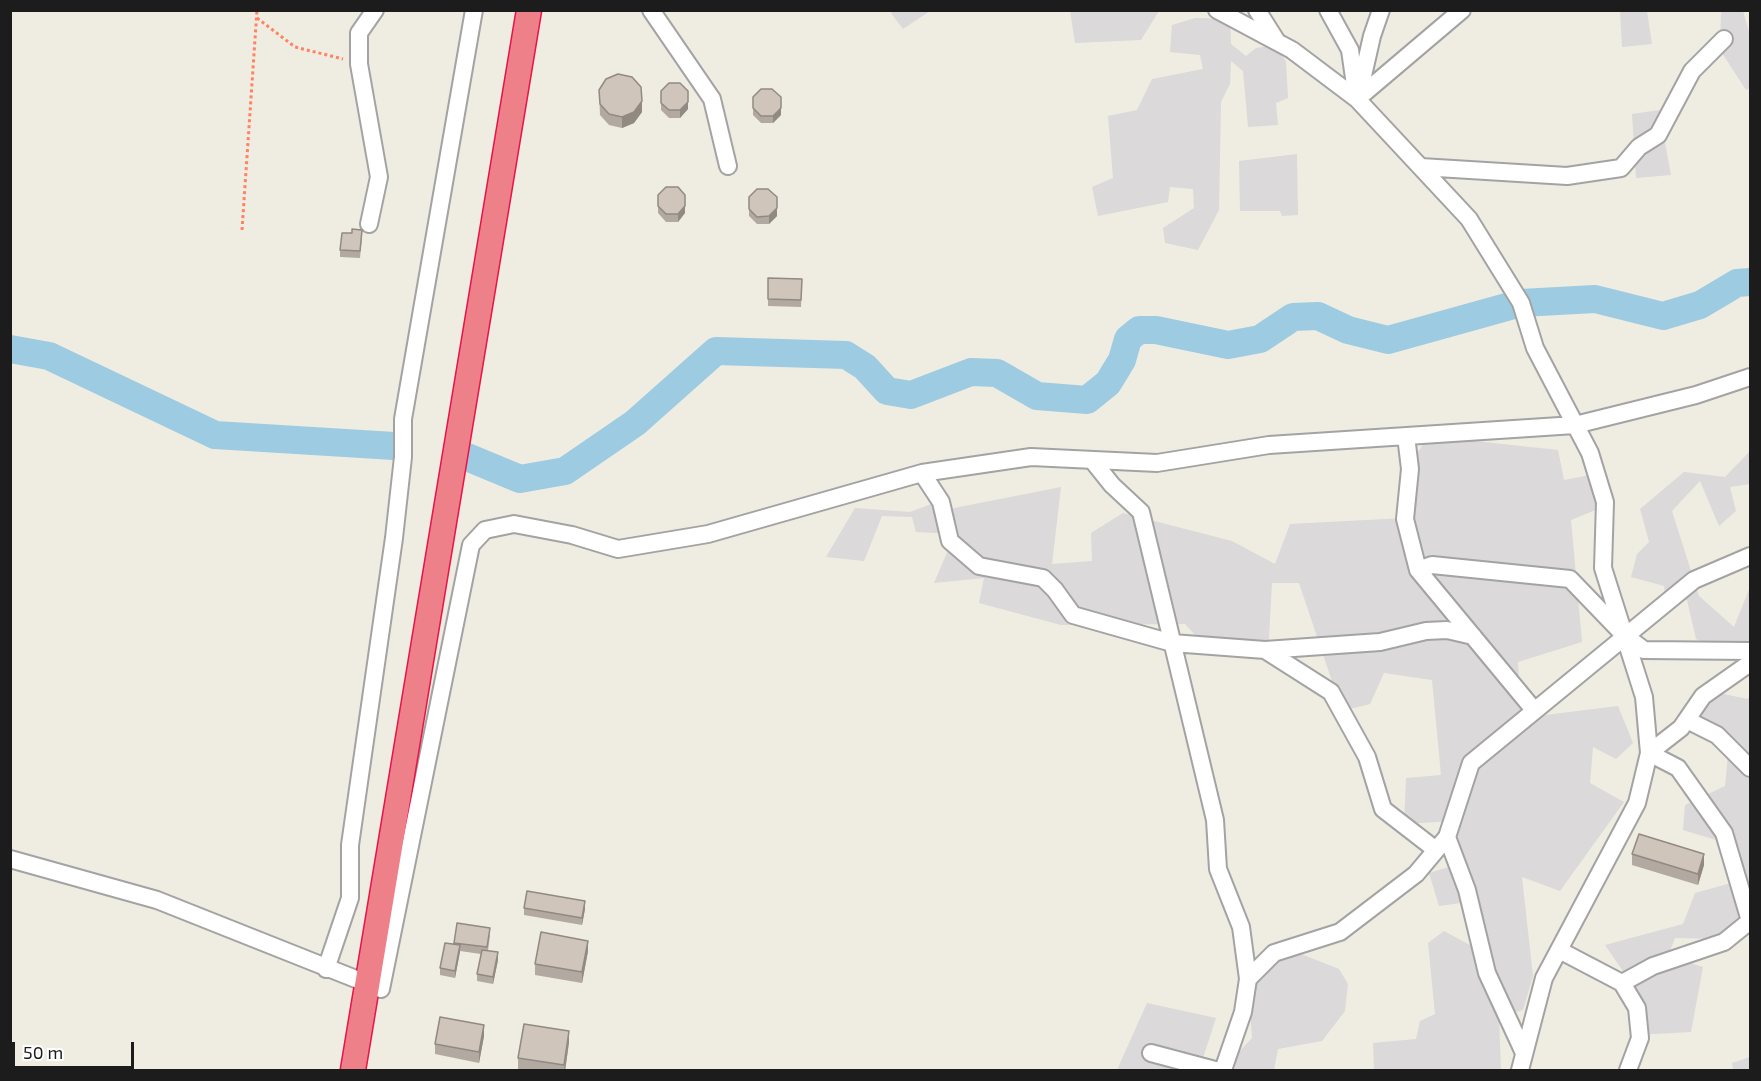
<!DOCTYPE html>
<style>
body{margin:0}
#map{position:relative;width:1761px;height:1081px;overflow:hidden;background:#efece1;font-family:"Exo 2",sans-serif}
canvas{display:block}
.frame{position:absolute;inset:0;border:12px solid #1c1c1c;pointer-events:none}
.scale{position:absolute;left:12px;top:1042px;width:122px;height:27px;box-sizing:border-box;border:3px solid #1c1c1c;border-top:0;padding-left:8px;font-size:18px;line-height:21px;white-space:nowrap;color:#1c1c1c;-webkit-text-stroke:4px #fff;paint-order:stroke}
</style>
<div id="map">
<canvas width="1761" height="1081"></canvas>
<div class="frame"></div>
<div class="scale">50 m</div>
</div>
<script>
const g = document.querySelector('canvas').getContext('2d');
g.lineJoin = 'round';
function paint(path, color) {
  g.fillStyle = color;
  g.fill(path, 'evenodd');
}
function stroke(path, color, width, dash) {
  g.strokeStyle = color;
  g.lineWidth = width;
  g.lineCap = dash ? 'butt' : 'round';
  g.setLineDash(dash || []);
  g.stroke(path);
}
const residential = new Path2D(`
 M 895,10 L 930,10 L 930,11 L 903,29 L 891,13 Z
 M 1070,11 L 1070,10 L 1159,11 L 1141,40 L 1075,43 Z
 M 1620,11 L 1647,11 L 1652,44 L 1622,47 Z
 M 1721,11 L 1743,11 L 1750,35 L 1750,88 L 1746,90 L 1720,50 Z
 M 1195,18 L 1230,19 L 1231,44 L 1246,56 L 1256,48 L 1276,45 L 1286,62 L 1288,98 L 1276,103 L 1278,125 L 1248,127 L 1243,71 L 1231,61 L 1230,84 L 1221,102 L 1219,210 L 1198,250 L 1165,243 L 1163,228 L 1194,208 L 1193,189 L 1170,187 L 1168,202 L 1098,216 L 1092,187 L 1113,178 L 1108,116 L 1137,110 L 1152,79 L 1203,69 L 1200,55 L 1170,52 L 1172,25 Z
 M 1659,110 L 1671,175 L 1636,178 L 1632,114 Z
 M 1297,154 L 1298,215 L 1282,216 L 1280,211 L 1240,211 L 1239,161 Z
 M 1429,436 L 1558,450 L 1564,480 L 1595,474 L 1608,505 L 1571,520 L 1582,642 L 1518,662 L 1521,718 L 1618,706 L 1633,743 L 1616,759 L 1593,747 L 1590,783 L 1624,802 L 1560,891 L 1522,877 L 1533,976 L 1523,1010 L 1499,1016 L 1501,1070 L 1374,1070 L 1373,1043 L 1416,1039 L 1420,1021 L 1435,1014 L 1428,943 L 1444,931 L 1481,951 L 1468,902 L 1439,906 L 1429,873 L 1462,863 L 1452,821 L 1404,824 L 1406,778 L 1441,775 L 1432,680 L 1384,673 L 1370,704 L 1342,711 L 1299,583 L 1272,583 L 1268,654 L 1210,651 L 1185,624 L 1061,625 L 979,603 L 984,578 L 934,583 L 955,534 L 916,532 L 912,517 L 882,516 L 864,561 L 826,557 L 855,508 L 910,512 L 934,503 L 944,510 L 1061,487 L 1052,564 L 1092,561 L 1091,533 L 1123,513 L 1232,541 L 1275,564 L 1290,524 L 1405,518 L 1406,469 Z
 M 1750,451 L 1750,484 L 1730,487 L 1736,511 L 1719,526 L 1700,481 L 1672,511 L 1699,596 L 1734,627 L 1750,587 L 1750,664 L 1696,639 L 1687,600 L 1666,604 L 1664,586 L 1631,577 L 1637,554 L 1649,542 L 1640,509 L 1684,472 L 1725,477 Z
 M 1703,690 L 1748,699 L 1750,694 L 1750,900 L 1727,939 L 1675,938 L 1668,956 L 1703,967 L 1691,1032 L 1635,1035 L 1640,996 L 1605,945 L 1683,924 L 1695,893 L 1735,882 L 1736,846 L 1683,830 L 1685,805 L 1725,786 L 1728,754 L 1695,709 Z
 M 1296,952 L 1339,969 L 1348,984 L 1345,1011 L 1322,1041 L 1278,1049 L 1274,1070 L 1234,1070 L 1239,1052 L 1252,1038 L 1248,979 L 1270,953 Z
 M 1147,1003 L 1216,1018 L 1199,1070 L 1117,1070 Z
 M 1750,1057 L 1750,1070 L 1733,1070 L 1732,1063 Z`);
const river = new Path2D(`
 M 10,349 L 49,356 L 215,435 L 394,446
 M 467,457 L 520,479 L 565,471 L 635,423 L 716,351 L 846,355 L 865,367 L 887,391 L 911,395 L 971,372 L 997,373 L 1037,396 L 1087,400 L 1108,383 L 1122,360 L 1128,339 L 1139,330 L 1156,330 L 1228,345 L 1260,339 L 1293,317 L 1318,316 L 1348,330 L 1388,340 L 1521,303 L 1595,299 L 1663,316 L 1700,305 L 1737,283 L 1750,282`);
const path = new Path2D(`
 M 257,18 L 295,47 L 343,59
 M 242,230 L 257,10`);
const minor = new Path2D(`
 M 651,10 L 712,99 L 728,166
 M 1217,10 L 1292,50 L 1357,99 L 1469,219 L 1521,303 L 1535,348 L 1590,453 L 1605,502 L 1603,568 L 1644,697 L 1649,753 L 1637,803 L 1544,978 L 1520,1070
 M 1257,10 L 1276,40
 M 1328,10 L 1350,50 L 1357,99
 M 1360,89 L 1372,36 L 1381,10
 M 1357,99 L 1462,10
 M 1421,167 L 1567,176 L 1621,168 L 1639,147 L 1658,135 L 1692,71 L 1724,39
 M 369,224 L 379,177 L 359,64 L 359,33 L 375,10
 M 1406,436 L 1410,469 L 1405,519 L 1418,570 L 1534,710
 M 1092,460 L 1112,485 L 1141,512 L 1215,820 L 1218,869 L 1241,927 L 1248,979 L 1243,1012 L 1223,1070
 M 922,473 L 941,502 L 950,541 L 979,566 L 1043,578 L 1055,590 L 1073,615 L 1172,643 L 1265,650 L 1380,642 L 1426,631 L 1447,630 L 1473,636
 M 1418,570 L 1432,565 L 1570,579 L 1624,635 L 1644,650 L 1750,651
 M 1265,650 L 1331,692 L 1367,757 L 1383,809 L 1436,850
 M 1750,663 L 1703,696 L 1681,728 L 1649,753 L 1678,768 L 1724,833 L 1750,921
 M 1687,720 L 1717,735 L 1750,768
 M 1447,837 L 1467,890 L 1487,973 L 1524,1053
 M 10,859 L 157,900 L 381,989 L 471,545 L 485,530 L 514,524 L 572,535 L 618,549 L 708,534 L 922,473 L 1031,457 L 1157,463 L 1269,445 L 1575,425 L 1696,395 L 1750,377
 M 1559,950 L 1622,983 L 1637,1008 L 1640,1038 L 1628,1070
 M 326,969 L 350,898 L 350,845 L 394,538 L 403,457 L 403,419 L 474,10
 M 1248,979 L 1274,953 L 1340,932 L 1416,874 L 1447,837 L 1471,763 L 1694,580 L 1750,556
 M 1622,983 L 1653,966 L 1724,942 L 1750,921
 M 1151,1053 L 1215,1070`);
const highway = new Path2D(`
 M 353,1070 L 529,10`);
const wall = new Path2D(`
 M 599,90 L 642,112 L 634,123 L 622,128 L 609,125 L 600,115 Z
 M 661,91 L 688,109 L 680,118 L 669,118 L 661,110 Z
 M 753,97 L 781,115 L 773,123 L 761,123 L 753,115 Z
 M 658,195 L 685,213 L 678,222 L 666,222 L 658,213 Z
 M 749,197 L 777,216 L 769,224 L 757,224 L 749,216 Z
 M 362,237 L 360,258 L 340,257 L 340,250 Z
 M 768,278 L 802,279 L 801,307 L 768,306 Z
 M 1632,854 L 1704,865 L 1698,885 L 1632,865 Z
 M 524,908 L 585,909 L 582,925 L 524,915 Z
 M 457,923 L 490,935 L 488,951 L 498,960 L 493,984 L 477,981 L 477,974 L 481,954 L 460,951 L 455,978 L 440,975 L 440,968 L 454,944 Z
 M 588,951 L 582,983 L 535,975 L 535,964 Z
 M 484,1036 L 479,1063 L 435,1054 L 435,1044 Z
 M 569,1042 L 565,1071 L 529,1071 L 518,1069 L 518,1058 Z`);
const shadedWall = new Path2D(`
 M 642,101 L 642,112 L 634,123 L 622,128 L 622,117 Z
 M 688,102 L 688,109 L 680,118 L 680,110 Z
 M 781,108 L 781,115 L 773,123 L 773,116 Z
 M 685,206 L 685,213 L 678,222 L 678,214 Z
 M 777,208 L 777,216 L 769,224 L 769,216 Z
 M 1704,854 L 1704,865 L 1698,885 L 1698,874 Z
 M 585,901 L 585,909 L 582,925 L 582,918 Z
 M 588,941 L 588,951 L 582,983 L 582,972 Z
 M 460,945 L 460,952 L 455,978 L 455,971 Z
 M 498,952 L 498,960 L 493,984 L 493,977 Z
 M 484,1025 L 484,1036 L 479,1063 L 479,1052 Z
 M 569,1031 L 569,1042 L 565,1071 L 564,1071 Z`);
const building = new Path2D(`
 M 618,74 L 632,77 L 641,87 L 642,101 L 634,112 L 622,117 L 609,114 L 600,104 L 599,90 L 606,79 Z
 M 669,83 L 680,83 L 688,91 L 688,102 L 680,110 L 669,110 L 661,103 L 661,91 Z
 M 761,89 L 772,89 L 781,97 L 781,108 L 773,116 L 761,116 L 753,108 L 753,97 Z
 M 666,187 L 678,187 L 685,195 L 685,206 L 678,214 L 666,214 L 658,206 L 658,195 Z
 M 757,189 L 768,189 L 777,197 L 777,208 L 769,216 L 757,217 L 749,209 L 749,197 Z
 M 352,229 L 362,230 L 360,251 L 340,250 L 342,233 L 352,233 Z
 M 768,278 L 802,279 L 801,300 L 768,299 Z
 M 1639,834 L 1704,854 L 1698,874 L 1632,854 Z
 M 527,891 L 585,901 L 582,918 L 524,908 Z
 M 457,923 L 490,928 L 487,947 L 454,943 Z
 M 541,932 L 588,941 L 582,972 L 535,964 Z
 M 445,943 L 460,945 L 455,971 L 440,968 Z
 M 482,950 L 498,952 L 493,977 L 477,974 Z
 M 440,1017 L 484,1025 L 479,1052 L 435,1044 Z
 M 524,1024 L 569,1031 L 564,1065 L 518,1058 Z`);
paint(residential, '#dbd9d9');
stroke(river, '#9dcbe1', 28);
stroke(minor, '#a3a3a3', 20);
stroke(highway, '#e81347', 27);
stroke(path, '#ff8262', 3, [3, 3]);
stroke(minor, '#fff', 16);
stroke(highway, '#ee808a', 24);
paint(wall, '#b2a9a0');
paint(shadedWall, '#918a82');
paint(building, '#cfc5ba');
stroke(building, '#918a82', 1.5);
</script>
